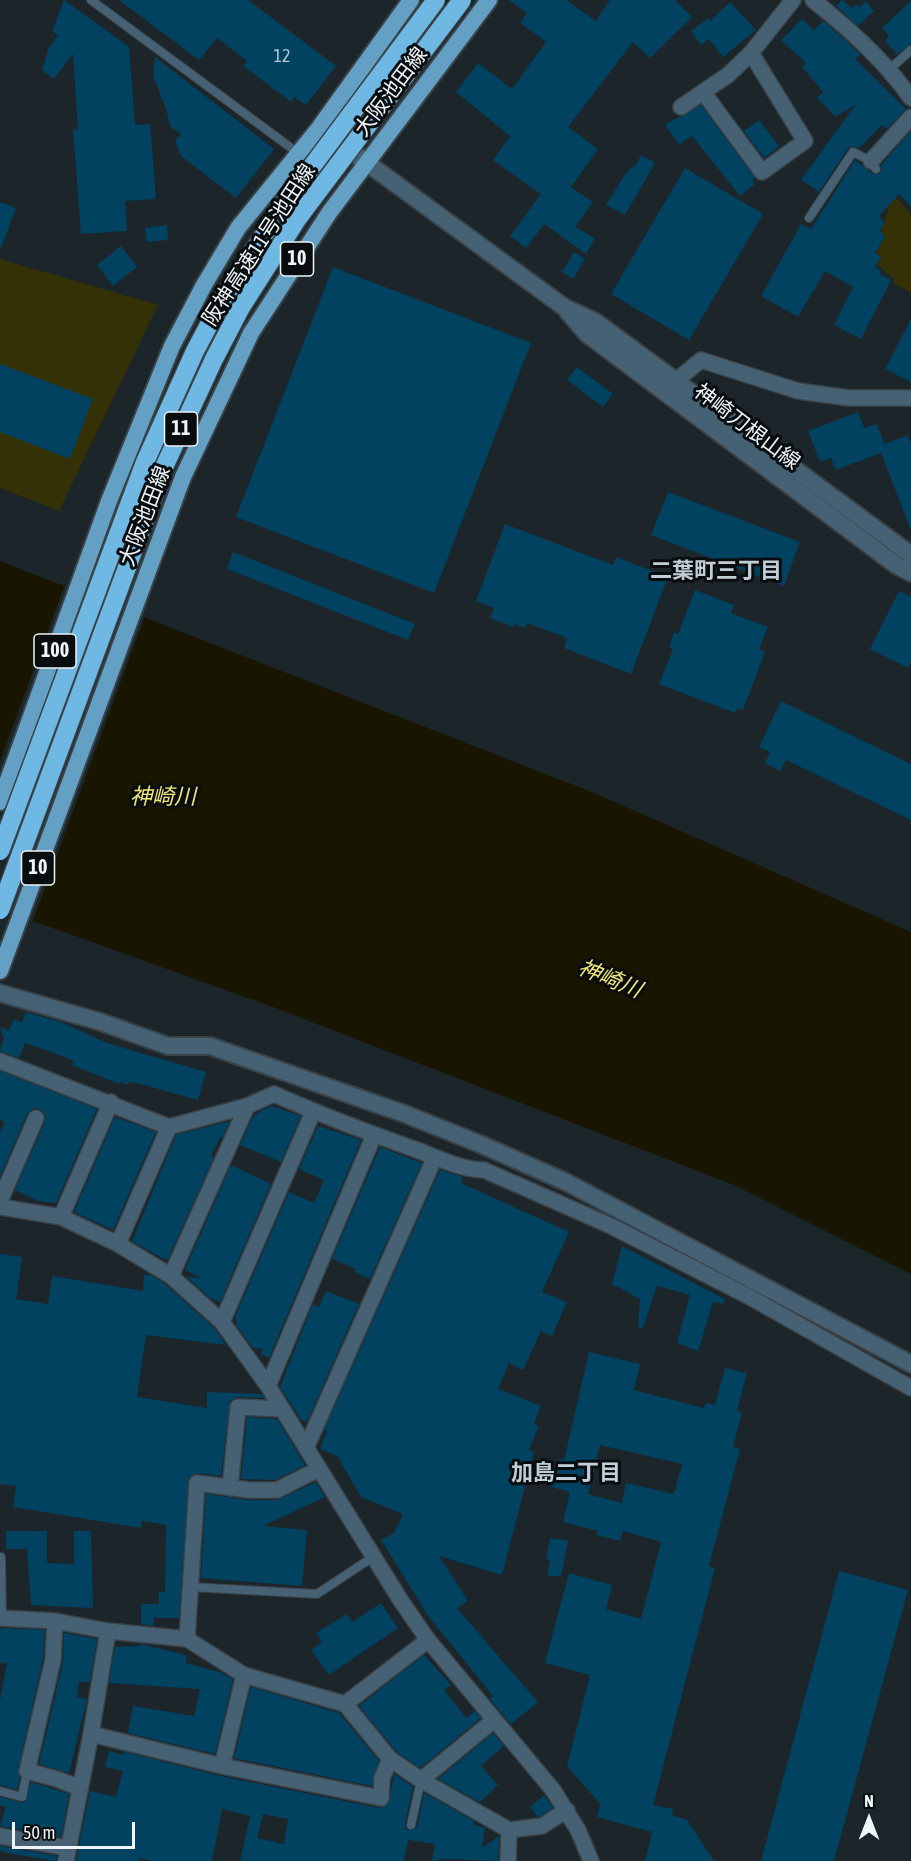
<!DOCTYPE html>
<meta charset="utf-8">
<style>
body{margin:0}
#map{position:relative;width:911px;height:1861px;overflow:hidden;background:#1c252a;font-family:"Asap Condensed",sans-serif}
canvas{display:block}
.north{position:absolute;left:839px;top:1789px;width:60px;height:60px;-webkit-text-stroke:4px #090d10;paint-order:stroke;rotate:0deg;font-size:16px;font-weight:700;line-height:24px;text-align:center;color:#eef4f8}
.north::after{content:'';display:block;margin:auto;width:21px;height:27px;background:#eef4f8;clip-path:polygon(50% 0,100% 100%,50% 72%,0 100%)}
.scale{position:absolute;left:12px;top:1822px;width:123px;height:27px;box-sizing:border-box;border:3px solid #eef4f8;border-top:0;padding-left:8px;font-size:18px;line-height:21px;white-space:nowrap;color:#eef4f8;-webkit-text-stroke:4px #090d10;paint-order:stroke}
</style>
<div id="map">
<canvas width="911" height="1861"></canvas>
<div class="north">N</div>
<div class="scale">50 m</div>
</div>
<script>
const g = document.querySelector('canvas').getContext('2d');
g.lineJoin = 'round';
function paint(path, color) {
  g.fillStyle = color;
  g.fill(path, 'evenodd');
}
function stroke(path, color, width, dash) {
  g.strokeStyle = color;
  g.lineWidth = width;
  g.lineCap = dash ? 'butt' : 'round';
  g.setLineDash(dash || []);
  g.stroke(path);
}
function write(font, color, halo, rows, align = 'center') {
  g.font = font + ' "Asap Condensed","Noto Sans JP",sans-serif';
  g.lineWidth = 6;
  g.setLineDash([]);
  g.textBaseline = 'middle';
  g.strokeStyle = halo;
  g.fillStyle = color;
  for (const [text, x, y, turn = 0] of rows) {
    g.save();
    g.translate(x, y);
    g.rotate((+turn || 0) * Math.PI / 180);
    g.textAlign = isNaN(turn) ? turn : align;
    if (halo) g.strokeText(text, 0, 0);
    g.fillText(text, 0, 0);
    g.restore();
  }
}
const green = new Path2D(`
 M 895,196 L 911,215 L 911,292 L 893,283 L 894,279 L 877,265 L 882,256 L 876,253 L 885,237 L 881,230 L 888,211 L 883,200 Z
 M 0,259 L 158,305 L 59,511 L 0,488 Z`);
const water = new Path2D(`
 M 0,561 L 594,793 L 911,932 L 911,1274 L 734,1185 L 273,1007 L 0,909 Z`);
const pier = new Path2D(`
 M 65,584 L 145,616 L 32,923 L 0,912 L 0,761 Z`);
const building = new Path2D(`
 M 64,0 L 129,47 L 135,125 L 150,124 L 156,199 L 125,201 L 127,231 L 81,234 L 73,130 L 78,129 L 73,54 L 54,79 L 42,70 L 48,50 L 58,35 L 52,31 Z
 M 119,0 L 248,0 L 336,66 L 306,105 L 294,97 L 291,102 L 243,66 L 247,61 L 217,38 L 199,60 Z
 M 509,0 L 566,0 L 596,21 L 610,0 L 675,0 L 692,17 L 650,58 L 633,42 L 568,127 L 598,149 L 571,187 L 593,202 L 575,227 L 595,238 L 586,254 L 544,224 L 526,248 L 510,236 L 541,194 L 493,160 L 510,136 L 456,92 L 478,63 L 512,89 L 546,42 L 520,23 L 527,13 Z
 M 842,0 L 852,8 L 857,4 L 859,7 L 866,1 L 874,11 L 858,26 L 836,6 Z
 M 911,1 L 911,44 L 897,54 L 885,41 L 889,36 L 882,28 Z
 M 730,2 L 756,30 L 723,57 L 709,39 L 701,45 L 691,31 L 708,18 L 710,21 Z
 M 802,19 L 814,30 L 823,21 L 834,30 L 860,54 L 855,59 L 906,109 L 887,129 L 882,125 L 859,148 L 853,146 L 848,148 L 819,192 L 801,180 L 856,104 L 836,117 L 817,98 L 823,92 L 802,67 L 806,63 L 781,40 Z
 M 155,57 L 274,149 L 236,198 L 181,156 L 175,141 L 181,134 L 170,126 L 166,108 L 153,76 Z
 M 701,105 L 755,178 L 752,180 L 755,184 L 740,196 L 692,136 L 679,145 L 665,125 Z
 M 759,120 L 779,146 L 764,158 L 744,131 Z
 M 911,131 L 911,206 L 899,194 L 879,216 L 885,223 L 880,230 L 885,237 L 875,253 L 881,256 L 875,268 L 881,271 L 879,274 L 891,280 L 861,339 L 834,325 L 853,287 L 825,271 L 798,317 L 761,296 L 801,224 L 811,229 L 855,160 L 873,174 L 879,174 L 882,169 L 881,165 Z
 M 641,155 L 655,163 L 625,215 L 606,205 L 624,176 L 632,166 L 634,168 Z
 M 685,168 L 763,214 L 689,340 L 611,294 Z
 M 0,202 L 16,208 L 1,248 L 0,247 Z
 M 167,225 L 168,240 L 147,242 L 145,228 Z
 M 121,246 L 137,267 L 113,286 L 97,265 Z
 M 574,252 L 585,259 L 573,279 L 562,272 Z
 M 333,267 L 531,343 L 434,593 L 236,517 Z
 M 911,319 L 911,382 L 885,369 Z
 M 0,364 L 93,399 L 70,459 L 0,432 Z
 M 577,367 L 613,394 L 603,407 L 567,380 Z
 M 858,412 L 864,428 L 877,424 L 884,444 L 908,435 L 911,444 L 911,530 L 881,453 L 836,470 L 831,458 L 820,462 L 808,431 Z
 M 668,492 L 800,542 L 784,586 L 651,535 Z
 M 505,524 L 613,565 L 616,557 L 668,577 L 631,674 L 564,648 L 567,638 L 527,623 L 525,628 L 514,624 L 513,627 L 490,618 L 494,608 L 476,601 Z
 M 233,552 L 415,624 L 408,640 L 227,569 Z
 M 695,590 L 734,605 L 731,613 L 768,627 L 759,649 L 765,652 L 743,710 L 737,708 L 735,713 L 659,684 L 673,649 L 669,647 L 674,632 L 678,634 Z
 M 899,591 L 911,597 L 911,661 L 908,668 L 870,649 Z
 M 781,701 L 911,764 L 911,820 L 786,760 L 780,771 L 765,763 L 770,752 L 759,747 Z
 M 26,1012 L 61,1022 L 107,1043 L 206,1072 L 198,1100 L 137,1083 L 129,1082 L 128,1085 L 120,1082 L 119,1084 L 72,1065 L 74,1061 L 62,1056 L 25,1043 L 19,1058 L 0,1051 L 4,1038 L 0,1027 L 9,1031 L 14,1019 L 22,1023 Z
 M 0,1071 L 97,1109 L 56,1203 L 38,1201 L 15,1190 L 45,1122 L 46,1116 L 40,1109 L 34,1108 L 27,1114 L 0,1176 L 0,1132 L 5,1122 L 0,1120 Z
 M 271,1106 L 301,1116 L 281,1162 L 240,1145 L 252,1119 L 259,1112 Z
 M 115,1117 L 156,1132 L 113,1230 L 74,1212 Z
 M 230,1121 L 222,1138 L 220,1137 L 211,1156 L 214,1157 L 167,1261 L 132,1241 L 176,1135 Z
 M 318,1126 L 361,1140 L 269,1358 L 261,1354 L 263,1349 L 253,1348 L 237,1326 L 235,1317 L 289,1192 L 314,1203 L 324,1180 L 299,1169 Z
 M 380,1147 L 422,1163 L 370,1279 L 354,1272 L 356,1269 L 332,1259 Z
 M 231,1165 L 271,1184 L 220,1302 L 210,1298 L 187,1277 L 201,1278 L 185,1270 Z
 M 440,1170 L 463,1177 L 461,1183 L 569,1232 L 542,1292 L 567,1302 L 552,1336 L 541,1331 L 523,1370 L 509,1363 L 498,1389 L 541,1406 L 534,1424 L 539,1426 L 529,1450 L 534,1452 L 502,1575 L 439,1556 L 468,1601 L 457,1608 L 538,1702 L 511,1724 L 490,1699 L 493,1696 L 429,1617 L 381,1540 L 394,1533 L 403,1514 L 361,1497 L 337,1456 L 320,1449 L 327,1431 L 324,1430 Z
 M 622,1246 L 725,1299 L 723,1304 L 713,1302 L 698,1351 L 677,1343 L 690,1295 L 657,1286 L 643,1328 L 638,1327 L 640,1299 L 612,1284 Z
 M 0,1254 L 22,1257 L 16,1299 L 48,1304 L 52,1276 L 143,1291 L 144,1275 L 151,1275 L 165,1284 L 215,1329 L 226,1345 L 146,1335 L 137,1397 L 207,1408 L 207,1392 L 262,1394 L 264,1398 L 238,1397 L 230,1401 L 221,1476 L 198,1473 L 189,1478 L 179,1618 L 154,1618 L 153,1626 L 141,1624 L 141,1604 L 159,1604 L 159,1592 L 165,1592 L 166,1525 L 142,1521 L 141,1528 L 13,1507 L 16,1486 L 0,1484 Z
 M 326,1291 L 359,1304 L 307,1422 L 301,1420 L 280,1387 L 313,1304 L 319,1307 Z
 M 589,1352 L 640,1364 L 634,1390 L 704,1408 L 706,1403 L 715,1405 L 725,1368 L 747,1373 L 737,1411 L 742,1412 L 733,1447 L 740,1449 L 709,1566 L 715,1568 L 653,1805 L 673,1809 L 672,1815 L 687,1820 L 714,1861 L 645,1861 L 652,1832 L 597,1817 L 600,1804 L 567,1766 L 590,1675 L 545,1663 L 569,1573 L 612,1585 L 606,1609 L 641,1619 L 661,1542 L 623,1531 L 620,1541 L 597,1535 L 598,1531 L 563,1522 L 570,1492 L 552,1487 L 559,1459 L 564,1460 ZM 600,1445 L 682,1464 L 674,1494 L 626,1483 L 622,1503 L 588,1494 Z
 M 247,1417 L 277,1419 L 305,1465 L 275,1480 L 241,1479 Z
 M 316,1482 L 325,1497 L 263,1526 L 307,1530 L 302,1586 L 201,1578 L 206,1494 L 248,1500 L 277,1500 Z
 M 6,1531 L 47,1531 L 47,1563 L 74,1564 L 74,1531 L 91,1531 L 93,1608 L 31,1605 L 27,1549 L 6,1549 Z
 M 550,1538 L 568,1541 L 561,1577 L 547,1575 L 550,1560 L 546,1559 Z
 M 839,1571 L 908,1590 L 834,1861 L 761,1861 Z
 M 381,1603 L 398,1628 L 329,1675 L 311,1650 L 322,1642 L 316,1633 L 347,1614 L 352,1622 Z
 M 0,1628 L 45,1630 L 43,1659 L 18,1769 L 20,1777 L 17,1790 L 0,1785 L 0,1701 L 7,1663 L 0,1663 Z
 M 64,1633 L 97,1639 L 90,1682 L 79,1682 L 77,1697 L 87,1699 L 69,1773 L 39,1764 L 63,1662 Z
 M 140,1644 L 186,1655 L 186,1663 L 222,1673 L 233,1679 L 215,1754 L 128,1733 L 133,1706 L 194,1716 L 200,1689 L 109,1683 L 115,1647 L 140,1646 Z
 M 424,1655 L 451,1685 L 444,1690 L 466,1718 L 475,1711 L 481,1718 L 420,1768 L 397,1752 L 359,1706 Z
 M 251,1687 L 339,1713 L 379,1761 L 372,1786 L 234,1758 Z
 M 493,1733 L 504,1746 L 481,1766 L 498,1785 L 480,1802 L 438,1779 Z
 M 109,1751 L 123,1755 L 125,1752 L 220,1776 L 379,1808 L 389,1803 L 394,1774 L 413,1787 L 405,1824 L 407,1830 L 413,1830 L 417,1827 L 424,1793 L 474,1821 L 474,1825 L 485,1828 L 482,1848 L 499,1836 L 498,1861 L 446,1859 L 432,1861 L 435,1844 L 408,1840 L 404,1861 L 240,1861 L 250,1816 L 222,1809 L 212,1861 L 152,1861 L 140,1858 L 139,1861 L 76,1861 L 90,1791 L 116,1797 L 123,1771 L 105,1767 ZM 263,1814 L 288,1819 L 284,1844 L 257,1838 Z
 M 31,1782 L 69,1794 L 61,1837 L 0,1826 L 6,1807 L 0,1805 L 0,1797 L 24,1803 Z
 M 544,1795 L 553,1808 L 538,1817 L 530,1807 Z
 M 0,1846 L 57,1856 L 56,1861 L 7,1853 L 0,1850 Z`);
const service = new Path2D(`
 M 91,0 L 298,153
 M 890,69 L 911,50
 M 809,218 L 853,152 L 871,161 L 876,169
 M 1,1557 L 2,1618
 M 191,1587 L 317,1594 L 373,1557
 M 0,1791 L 22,1797 L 27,1771
 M 411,1825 L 421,1780`);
const minor = new Path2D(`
 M 813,0 C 850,30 883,59 911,98
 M 703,92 L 762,172 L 805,141 L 751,53
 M 681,107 L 728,75 L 751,53 L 793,0
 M 871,161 L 911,117
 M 667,388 L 701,360 L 798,391 L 849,398 L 911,398
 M 0,1061 L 169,1127 L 247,1106 L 274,1094 C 321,1115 369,1133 417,1150 C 438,1158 462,1170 484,1170 L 611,1226 L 748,1296 L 911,1388
 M 0,1201 L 36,1118
 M 0,1207 L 61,1217 L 118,1244 L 171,1276 L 222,1322 L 268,1386 L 401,1601 L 428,1640 L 553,1790 L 578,1830 L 591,1861
 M 61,1217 L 111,1102
 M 118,1244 L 169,1127
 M 171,1276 L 247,1106
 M 222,1322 L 313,1112
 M 268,1386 L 374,1135
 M 306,1448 L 435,1157
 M 230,1488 L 238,1407 L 281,1409
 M 0,1618 L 55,1621 L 108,1631 L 187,1639 L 244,1675 L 345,1704 L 390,1759 L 421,1780 L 509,1830 L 508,1861
 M 55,1621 L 53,1660 L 27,1771 L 57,1779 L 80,1788
 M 187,1639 L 197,1483 L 249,1490 L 277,1490 L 319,1469
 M 345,1704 L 428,1640
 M 91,1734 L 222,1766 L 381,1798 L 382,1778 L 390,1759
 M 222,1766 L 244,1675
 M 421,1780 L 494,1720
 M 509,1830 L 542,1826 L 567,1810
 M 0,1836 L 68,1848
 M 66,1861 L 91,1734 L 108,1631`);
const tertiary = new Path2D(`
 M 322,130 L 564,307 L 596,322 L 911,555
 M 568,312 L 587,334 L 896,565 L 911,573
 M 0,993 L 101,1022 L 168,1046 L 210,1046 L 405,1114 L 480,1144 L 566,1182 L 911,1364`);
const primary = new Path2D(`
 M 0,802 L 109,501 L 172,346 L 204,285 L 238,228 L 319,128 L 411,0
 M 0,971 L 183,477 L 251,333 L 329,213 L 489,0`);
const motorwayBridge = new Path2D(`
 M 0,851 L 145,462 L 195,351 L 221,302 L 281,208 L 436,0
 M 0,910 L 165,465 L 214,359 L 240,309 L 298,218 L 462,0`);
const numberNames = [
 ["12",282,56]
];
const shields = [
 [297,259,33],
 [181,429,33],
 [55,651,42],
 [38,868,33]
];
const shieldNames = [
 ["10",297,259],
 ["11",181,429],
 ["100",55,651],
 ["10",38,868]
];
const streetNames = [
 ["大阪池田線",391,92,-53],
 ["阪神高速11号池田線",259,245,-57],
 ["神崎刀根山線",747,427,37],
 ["大阪池田線",145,516,-69]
];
const neighbourhoodNames = [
 ["二葉町三丁目",716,571],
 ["加島二丁目",566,1473]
];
const waterNames = [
 ["神崎川",163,797],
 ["神崎川",610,979,22]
];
paint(green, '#343107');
paint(water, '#181501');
paint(pier, '#1c252a');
paint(building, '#004260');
stroke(service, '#394247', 10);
stroke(minor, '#394247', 18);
stroke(tertiary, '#394247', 20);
stroke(primary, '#394247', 20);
stroke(service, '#466173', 8);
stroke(minor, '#466173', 15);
stroke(tertiary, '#466173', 16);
stroke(primary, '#649fc4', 16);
stroke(motorwayBridge, '#394247', 21, []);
stroke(motorwayBridge, '#6fb8e4', 18);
write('18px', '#b2c8d2', null, numberNames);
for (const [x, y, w] of shields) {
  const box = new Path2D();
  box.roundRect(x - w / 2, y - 17, w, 34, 4.5);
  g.fillStyle = '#090d10';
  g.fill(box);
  stroke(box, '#eef4f8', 1.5);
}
write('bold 20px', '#eef4f8', null, shieldNames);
write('21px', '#eef4f8', '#090d10', streetNames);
write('bold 22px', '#c2ced5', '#090d10', neighbourhoodNames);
write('italic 22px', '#efe67d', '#090d10', waterNames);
</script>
